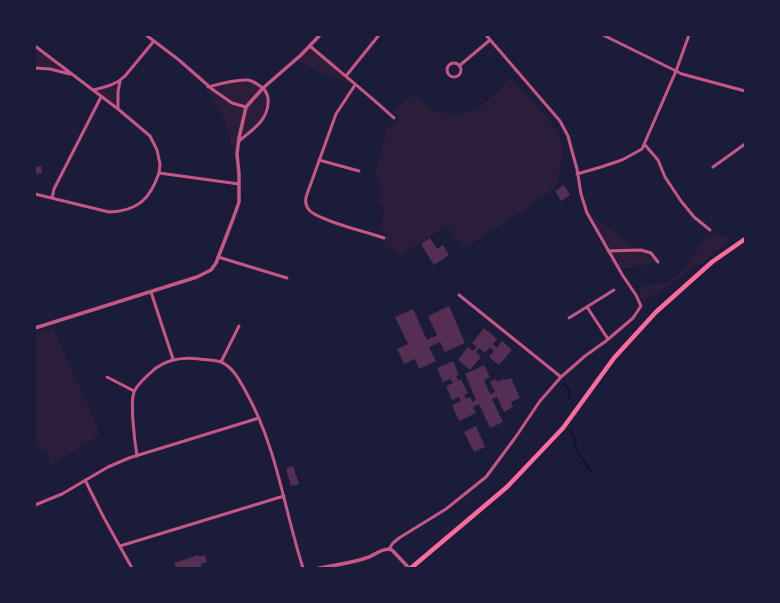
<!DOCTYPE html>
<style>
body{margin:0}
#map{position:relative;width:780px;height:603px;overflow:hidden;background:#1b1b3a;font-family:"Asap Condensed",sans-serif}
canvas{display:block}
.frame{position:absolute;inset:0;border:36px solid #1b1b3a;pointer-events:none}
</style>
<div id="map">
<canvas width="780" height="603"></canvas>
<div class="frame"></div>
</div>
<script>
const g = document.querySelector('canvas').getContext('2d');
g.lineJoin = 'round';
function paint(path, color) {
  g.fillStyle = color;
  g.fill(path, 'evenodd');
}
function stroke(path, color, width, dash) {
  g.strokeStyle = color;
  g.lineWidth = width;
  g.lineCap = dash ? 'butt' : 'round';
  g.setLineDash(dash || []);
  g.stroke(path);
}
const green = new Path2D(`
 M 310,46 L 355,85 L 320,73 L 296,59 Z
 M 36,47 L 72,75 L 55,70 L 35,68 L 35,49 Z
 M 510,78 C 525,94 562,127 563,150 C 563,158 558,177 556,187 L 527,208 L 464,249 L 447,226 L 400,256 L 382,243 L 384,238 L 387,235 L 379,231 L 384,216 L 382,215 L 384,210 L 382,209 L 383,205 L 377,203 L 381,189 L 375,175 L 381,152 L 380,151 L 389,125 L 392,127 L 399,118 L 394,111 L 414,94 L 433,111 L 460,115 L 479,107 L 495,94 Z
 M 202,80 L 208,87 L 248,80 L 263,88 L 268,101 L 265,116 L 239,141 L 237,154 L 231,144 L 224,119 Z
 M 120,81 L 118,109 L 93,90 Z
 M 589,217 L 594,217 L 638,250 L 651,253 L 658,262 L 619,270 Z
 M 715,233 L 725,236 L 733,237 L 731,240 L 704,261 L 651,297 L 644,300 C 639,296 639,294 640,287 L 670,281 L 687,265 L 707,235 L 710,234 L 713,236 Z
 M 53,328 L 101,435 L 51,465 L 46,450 L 39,453 L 35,437 L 35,334 Z`);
const stream = new Path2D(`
 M 564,384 L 569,390 L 569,398
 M 570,430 L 575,439 L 576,450 L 593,474`);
const building = new Path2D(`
 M 41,166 L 42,173 L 35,174 L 35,167 Z
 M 564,185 L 570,195 L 561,201 L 555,191 Z
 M 430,238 L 437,249 L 443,245 L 449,255 L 434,265 L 421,244 Z
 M 449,306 L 465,343 L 445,352 L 440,342 L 429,347 L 436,361 L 419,369 L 415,359 L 404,364 L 397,349 L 408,344 L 395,317 L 413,309 L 427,340 L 437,335 L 428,316 Z
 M 484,328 L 497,339 L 493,344 L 497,348 L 502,341 L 512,350 L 499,365 L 489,357 L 494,351 L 490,347 L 485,353 L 479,348 L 476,352 L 481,357 L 470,370 L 458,360 L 468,347 L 473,351 L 477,347 L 472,343 Z
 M 453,361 L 459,375 L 456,376 L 458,380 L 461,379 L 468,393 L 464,395 L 466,399 L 470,397 L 472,402 L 476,400 L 465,374 L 484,365 L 490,377 L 484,380 L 490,394 L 495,392 L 490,382 L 496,379 L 497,382 L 504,379 L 505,380 L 511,378 L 520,398 L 511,402 L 513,407 L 504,412 L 497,397 L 492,399 L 503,422 L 490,428 L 479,404 L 473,407 L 476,413 L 459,421 L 452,405 L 461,401 L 459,397 L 452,400 L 446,386 L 453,383 L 450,379 L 443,382 L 437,368 Z
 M 476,426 L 485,447 L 474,452 L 464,432 Z
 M 293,466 L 299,484 L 291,486 L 286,468 Z
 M 198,555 L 199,557 L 205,555 L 207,562 L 201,564 L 202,568 L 176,568 L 174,563 Z`);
const minor = new Path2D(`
 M 146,35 L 179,60 L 212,89 L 232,103 L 246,107
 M 603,35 L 682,74 L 745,91
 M 35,46 L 118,109 L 150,136 L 157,150 L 160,164 L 159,173 L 239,184
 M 310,46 C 338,70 367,93 394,118
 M447 70a7 7 0 1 1 14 0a7 7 0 1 1-14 0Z
 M 459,66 L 490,40
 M 35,68 L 50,69 L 70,74
 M 346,76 L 379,35
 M 355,85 L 336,114 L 306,197 C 305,202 306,207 310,211 C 321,221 367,232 384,238
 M 208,87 C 219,84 236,79 248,80 C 254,81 259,85 264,89 C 267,93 269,98 268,104 C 267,121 251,131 239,141
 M 93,90 C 105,87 116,85 125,76 L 154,41
 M 118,109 L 118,92 L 120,81
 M 645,145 L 658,160 L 665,177 L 681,201 L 694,217 L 710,230
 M 319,160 L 359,171
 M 713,167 L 745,144
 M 577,174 L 601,167 L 622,160 L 642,149 L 676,71 L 689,35
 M 35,194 L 109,212 C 138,211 150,199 159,173
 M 52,198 L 54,189 L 101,97
 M 608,251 L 641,250 L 651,253 L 658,262
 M 218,257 L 287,278
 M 151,292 L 173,359
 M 459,295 L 561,377
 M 587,307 L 608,339
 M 569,318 L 614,290
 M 221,362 L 239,326
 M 107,377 L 134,391
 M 137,456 C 135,443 129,399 135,390 C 140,381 149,374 156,368 C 168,359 185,357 200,359 C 206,360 215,360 221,362 C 233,367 240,381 246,392 C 277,447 284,509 303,568
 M 85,480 L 104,518 L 132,568
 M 35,505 L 62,494 L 108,467 L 129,458 L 259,418
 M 120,546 L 284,496
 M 389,549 L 393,543 L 399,538 L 446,509 L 486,477 L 515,438 L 540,401 L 561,377 L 585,356 L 606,341 L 633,318 L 641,306 L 636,295 L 623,276 L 587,213 L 581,194 L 577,169 L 572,151 L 568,136 L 560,121 L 486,35`);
const tertiary = new Path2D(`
 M 35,328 L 197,277 L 211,270 L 216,263 L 233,219 L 239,202 L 239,174 L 237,154 L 239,138 L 246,107 L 263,88 L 301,55 L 320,35
 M 319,568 C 335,565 353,563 369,557 C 376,554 384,547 392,550 L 409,568`);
const primary = new Path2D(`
 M 411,568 L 507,487 L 563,428 L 614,358 L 656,312 L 712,262 L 745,239`);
paint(green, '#2a1e3b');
stroke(stream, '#12122b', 2);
paint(building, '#542f53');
stroke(minor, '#c65784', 3);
stroke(tertiary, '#c65784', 3.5);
stroke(primary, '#ff6b9d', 4.5);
</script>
